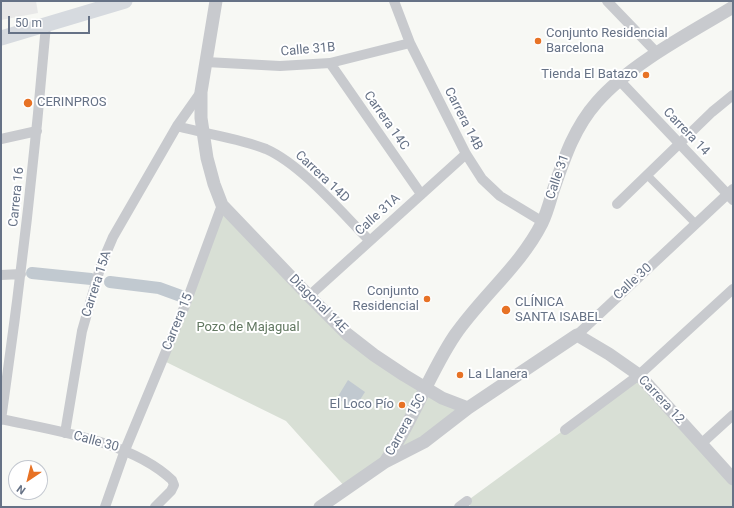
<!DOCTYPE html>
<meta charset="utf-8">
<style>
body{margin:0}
#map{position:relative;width:734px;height:508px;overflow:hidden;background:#f7f8f4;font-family:Roboto,sans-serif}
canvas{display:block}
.frame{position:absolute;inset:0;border:2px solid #667286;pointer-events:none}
.north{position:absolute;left:8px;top:460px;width:40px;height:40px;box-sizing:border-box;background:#fff;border:1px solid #c2c7cf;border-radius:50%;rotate:215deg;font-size:11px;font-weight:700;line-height:16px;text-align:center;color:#667286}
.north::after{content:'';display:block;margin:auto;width:14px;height:18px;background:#e77225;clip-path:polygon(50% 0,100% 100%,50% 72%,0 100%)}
.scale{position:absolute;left:8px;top:16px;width:82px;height:18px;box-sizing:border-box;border:2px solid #667286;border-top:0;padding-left:5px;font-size:12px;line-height:14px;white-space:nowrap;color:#667286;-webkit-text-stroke:3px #fff;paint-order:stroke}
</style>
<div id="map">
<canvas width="734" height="508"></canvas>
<div class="frame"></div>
<div class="north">N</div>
<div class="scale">50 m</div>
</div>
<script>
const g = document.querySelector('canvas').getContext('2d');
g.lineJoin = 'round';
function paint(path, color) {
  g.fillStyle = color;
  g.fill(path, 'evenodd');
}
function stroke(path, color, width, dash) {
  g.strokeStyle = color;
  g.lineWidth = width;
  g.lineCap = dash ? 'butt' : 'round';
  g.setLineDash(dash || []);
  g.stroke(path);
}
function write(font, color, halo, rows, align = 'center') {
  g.font = font + ' Roboto,sans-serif';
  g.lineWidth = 4;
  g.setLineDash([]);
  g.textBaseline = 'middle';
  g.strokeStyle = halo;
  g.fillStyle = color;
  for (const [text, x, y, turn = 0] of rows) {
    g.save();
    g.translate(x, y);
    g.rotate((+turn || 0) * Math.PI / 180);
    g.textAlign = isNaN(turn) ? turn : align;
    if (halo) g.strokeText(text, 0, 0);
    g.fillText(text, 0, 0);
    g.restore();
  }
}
const built = new Path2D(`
 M 1,1 L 36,1 L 38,13 L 1,20 Z`);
const green = new Path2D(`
 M 225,201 L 347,334 L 468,408 L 346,488 L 286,421 L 162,360 Z
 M 639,375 L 733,479 L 733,507 L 471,507 L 467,501 Z`);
const water = new Path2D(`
 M 348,380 L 365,392 L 354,409 L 337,398 Z`);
const canal = new Path2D(`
 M 32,273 L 91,279
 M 110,282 L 159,288 L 181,296`);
const pedestrian = new Path2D(`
 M 647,175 L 696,224`);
const minor = new Path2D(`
 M 394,1 L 410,43 L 466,154 L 482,179 L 500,196 L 543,222
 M 607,1 L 657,53
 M 206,62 L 280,66 L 330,63 L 410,43
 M 330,63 L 421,194
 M 620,81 L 733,200
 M 177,126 C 205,134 239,138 266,149 C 302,165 341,212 369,240
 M 1,139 L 37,131
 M 617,204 L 712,112 L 733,95
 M 1,275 L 21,274
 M 309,296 L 466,154
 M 577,335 L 733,189
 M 1,419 C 55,431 131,441 172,480 L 174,485 L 171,491 L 155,507
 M 1,420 C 20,288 35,157 46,25
 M 565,430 L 639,375 L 733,289
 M 65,433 L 82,331 L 101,265 L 113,237 L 177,126 L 201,92
 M 702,443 L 733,415
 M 105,507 L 125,450 L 186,303 L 222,205
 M 459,507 L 467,501`);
const tertiary = new Path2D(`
 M 216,1 L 201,92 L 201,118 L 207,158 L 214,184 L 222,205 L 309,296 L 347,334 L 374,355 L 404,375 L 442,398 L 468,408
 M 385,462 C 413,422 428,375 455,335 C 482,296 521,265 542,223 C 547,213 550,201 553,191 C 564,159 574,128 597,102 C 630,64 690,33 733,7
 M 320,507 L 385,462 L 424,442 L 468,408 L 577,335 L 609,354 L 639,375 L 733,479`);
const secondary = new Path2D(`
 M 1,38 L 125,1`);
const markers = [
 [538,41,4,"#e77225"],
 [646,75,4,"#e77225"],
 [28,103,5,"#e77225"],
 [427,299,4,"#e77225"],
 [506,310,5,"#e77225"],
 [460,375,4,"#e77225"],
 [402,405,4,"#e77225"]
];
const poiNames = [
 ["Conjunto Residencial",546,34],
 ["Barcelona",546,49],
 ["Tienda El Batazo",638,75,"right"],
 ["CERINPROS",37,103],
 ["Conjunto",419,292,"right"],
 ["Residencial",419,307,"right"],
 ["CLÍNICA",515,303],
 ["SANTA ISABEL",515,318],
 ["La Llanera",468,375],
 ["El Loco Pío",394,405,"right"]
];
const streetNames = [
 ["Calle 31B",308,50,-5],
 ["Carrera 14B",463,119,63],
 ["Carrera 14C",386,121,55],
 ["Carrera 14",686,132,46],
 ["Carrera 14D",322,177,43],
 ["Calle 31",558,177,-71],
 ["Carrera 16",17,197,-84],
 ["Calle 31A",378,215,-42],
 ["Calle 30",633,282,-43],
 ["Carrera 15A",97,284,-72],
 ["Diagonal 14E",318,304,45],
 ["Carrera 15",178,322,-68],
 ["Carrera 12",661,400,47],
 ["Carrera 15C",406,425,-61],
 ["Calle 30",96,442,15]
];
const parkNames = [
 ["Pozo de Majagual",248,328]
];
paint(built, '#e8e8e8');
paint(green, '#d8dfd5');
paint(water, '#c1c9d0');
stroke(canal, '#c1c9d0', 12);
stroke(pedestrian, '#c8cace', 8);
stroke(minor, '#c8cace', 10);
stroke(tertiary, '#c8cace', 13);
stroke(secondary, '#d6dadf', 15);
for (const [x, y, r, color] of markers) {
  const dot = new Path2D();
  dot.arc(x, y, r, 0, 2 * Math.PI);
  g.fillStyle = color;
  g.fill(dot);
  stroke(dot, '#fff', 1.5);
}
write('13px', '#667286', '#fff', poiNames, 'left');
write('13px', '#667286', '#fff', streetNames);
write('13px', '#627861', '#fff', parkNames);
</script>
